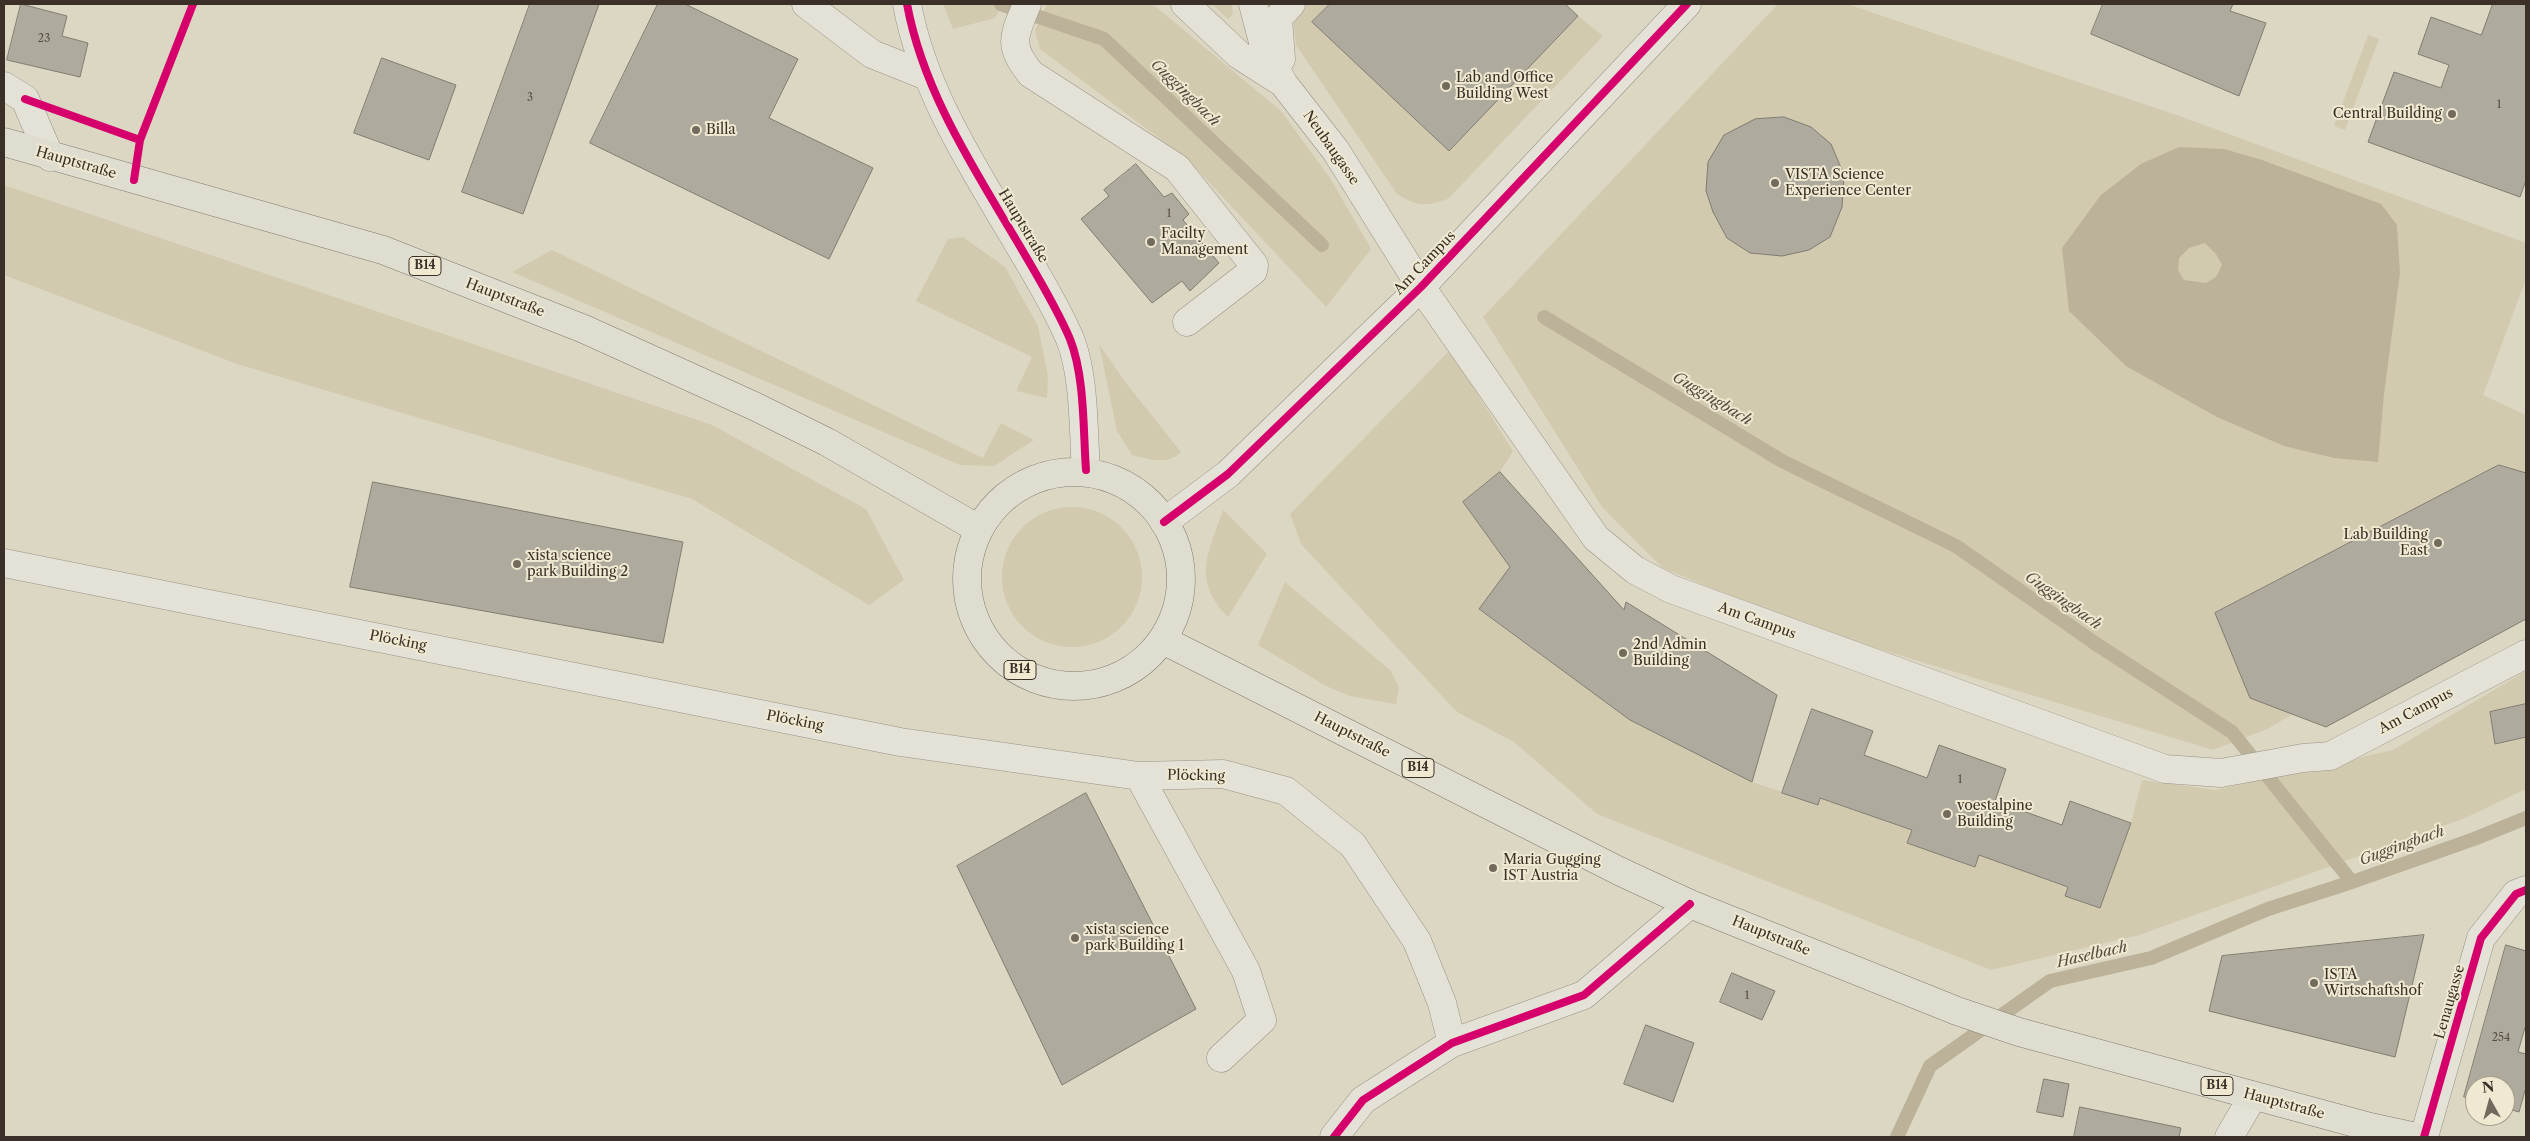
<!DOCTYPE html>
<meta charset="utf-8">
<style>
body{margin:0}
#map{position:relative;width:2530px;height:1141px;overflow:hidden;background:#dcd7c2;font-family:"Libre Caslon Text",serif}
canvas{display:block}
.frame{position:absolute;inset:0;border:5px solid #3b3028;pointer-events:none}
.north{position:absolute;left:2465px;top:1076px;width:50px;height:50px;box-sizing:border-box;background:#efe9d1;border:1px solid #a79f8d;border-radius:50%;rotate:353deg;font-size:14px;font-weight:700;line-height:20px;text-align:center;color:#3b3028}
.north::after{content:'';display:block;margin:auto;width:18px;height:22px;background:#736a5e;clip-path:polygon(50% 0,100% 100%,50% 72%,0 100%)}
</style>
<div id="map">
<canvas width="2530" height="1141"></canvas>
<div class="frame"></div>
<div class="north">N</div>
</div>
<script>
const g = document.querySelector('canvas').getContext('2d');
g.lineJoin = 'round';
function paint(path, color) {
  g.fillStyle = color;
  g.fill(path, 'evenodd');
}
function stroke(path, color, width, dash) {
  g.strokeStyle = color;
  g.lineWidth = width;
  g.lineCap = dash ? 'butt' : 'round';
  g.setLineDash(dash || []);
  g.stroke(path);
}
function write(font, color, halo, rows, align = 'center') {
  g.font = font + ' "Libre Caslon Text",serif';
  g.lineWidth = 4;
  g.setLineDash([]);
  g.textBaseline = 'middle';
  g.strokeStyle = halo;
  g.fillStyle = color;
  for (const [text, x, y, turn = 0] of rows) {
    g.save();
    g.translate(x, y);
    g.rotate((+turn || 0) * Math.PI / 180);
    g.textAlign = isNaN(turn) ? turn : align;
    if (halo) g.strokeText(text, 0, 0);
    g.fillText(text, 0, 0);
    g.restore();
  }
}
const green = new Path2D(`
 M 943,4 L 1003,4 L 995,18 L 953,29 Z
 M 1047,4 L 1150,4 L 1156,7 L 1281,111 L 1330,178 L 1371,249 L 1326,307 L 1188,160 L 1040,49 L 1035,30 Z
 M 1212,4 L 1232,4 L 1233,14 L 1228,19 Z
 M 1306,4 L 1330,4 L 1313,22 L 1449,151 L 1578,16 L 1603,36 L 1448,199 C 1425,206 1418,207 1397,194 L 1296,45 L 1293,22 Z
 M 1778,4 L 1847,4 L 2185,118 L 2526,243 L 2526,279 L 2483,395 L 2526,415 L 2526,613 L 2293,714 L 2267,729 L 2213,750 L 1803,626 L 1663,568 L 1602,507 L 1483,317 Z
 M 2368,35 L 2379,39 L 2345,130 L 2334,126 Z
 M 4,185 L 712,425 L 866,509 L 904,580 L 869,605 L 692,499 L 237,364 L 4,275 Z
 M 963,237 L 1005,267 L 1038,326 L 1048,376 L 1047,398 L 1016,391 L 1032,357 L 916,301 L 948,239 Z
 M 552,250 L 983,458 L 1001,423 L 1034,440 L 994,466 L 960,465 L 512,272 Z
 M 1099,344 L 1126,383 L 1181,452 C 1167,466 1149,459 1132,455 L 1117,431 Z
 M 1450,350 L 1513,451 L 1500,472 L 1463,502 L 1510,567 L 1479,610 L 1630,720 L 1752,782 L 1818,804 L 1820,798 L 1912,830 L 1907,843 L 1975,867 L 1979,855 L 2068,887 L 2065,896 L 2100,908 L 2131,823 L 2142,780 L 2215,790 L 2393,750 L 2526,671 L 2526,789 L 2465,818 L 2139,935 L 1991,970 L 1597,814 L 1514,742 L 1457,712 L 1301,544 L 1290,514 Z
 M1002 577a70 70 0 1 1 140 0a70 70 0 1 1-140 0Z
 M 1223,510 L 1267,554 L 1228,617 C 1192,580 1208,553 1223,510 Z
 M 1285,582 L 1391,671 L 1399,687 L 1396,704 L 1350,696 L 1326,686 L 1258,645 Z`);
const water = new Path2D(`
 M 2179,147 L 2224,149 L 2262,160 L 2381,204 L 2397,225 L 2400,273 L 2384,394 L 2378,462 L 2334,458 L 2284,446 L 2217,417 L 2126,366 L 2069,311 L 2062,248 L 2101,195 L 2141,164 ZM 2205,243 L 2216,254 L 2222,265 L 2216,277 L 2206,283 L 2184,280 L 2178,270 L 2179,258 L 2189,248 Z`);
const stream = new Path2D(`
 M 1001,4 L 1104,39 L 1322,245
 M 1544,317 L 1782,461 L 1956,546 L 2096,644 L 2232,732 L 2352,882 L 2474,839 L 2526,818
 M 1897,1137 L 1930,1066 L 2050,981 L 2151,958 L 2268,909 L 2352,882`);
const building = new Path2D(`
 M 21,4 L 67,16 L 62,36 L 88,43 L 80,77 L 7,60 Z
 M 530,4 L 599,4 L 523,214 L 462,192 Z
 M 658,4 L 685,4 L 798,59 L 769,118 L 873,168 L 829,259 L 590,143 Z
 M 1330,4 L 1565,4 L 1578,16 L 1449,151 L 1312,22 Z
 M 2103,4 L 2233,4 L 2230,11 L 2266,23 L 2239,96 L 2091,34 Z
 M 2493,4 L 2526,4 L 2526,180 L 2520,197 L 2368,142 L 2394,72 L 2441,88 L 2449,65 L 2418,54 L 2431,17 L 2481,35 Z
 M 382,58 L 456,85 L 429,160 L 354,133 Z
 M 1784,117 L 1811,127 L 1831,144 L 1844,175 L 1842,207 L 1830,237 L 1809,250 L 1782,256 L 1750,253 L 1727,238 L 1713,212 L 1706,191 L 1708,162 L 1724,135 L 1755,119 Z
 M 1136,164 L 1164,197 L 1172,193 L 1189,214 L 1183,220 L 1219,263 L 1190,291 L 1182,281 L 1152,303 L 1081,219 L 1109,196 L 1104,190 Z
 M 2499,465 L 2526,473 L 2526,619 L 2326,727 L 2250,698 L 2215,613 Z
 M 1500,472 L 1624,610 L 1626,602 L 1777,695 L 1752,782 L 1630,720 L 1479,609 L 1510,567 L 1463,502 Z
 M 373,482 L 683,542 L 663,643 L 350,587 Z
 M 2526,704 L 2526,737 L 2495,744 L 2490,712 Z
 M 1812,709 L 1873,731 L 1864,755 L 1927,778 L 1939,745 L 2006,769 L 1995,801 L 2062,825 L 2070,801 L 2131,823 L 2100,908 L 2065,896 L 2068,887 L 1979,855 L 1975,867 L 1907,843 L 1912,830 L 1820,798 L 1818,805 L 1782,793 Z
 M 1086,793 L 1196,1009 L 1062,1085 L 957,866 Z
 M 2424,935 L 2395,1057 L 2209,1011 L 2222,956 Z
 M 2506,945 L 2526,951 L 2526,1024 L 2518,1052 L 2526,1054 L 2526,1087 L 2519,1112 L 2505,1108 L 2505,1086 L 2475,1086 L 2475,1100 L 2464,1097 Z
 M 1732,973 L 1775,991 L 1762,1020 L 1720,1002 Z
 M 1646,1025 L 1694,1043 L 1673,1102 L 1624,1084 Z
 M 2044,1079 L 2069,1084 L 2063,1117 L 2037,1112 Z
 M 2080,1107 L 2181,1128 L 2179,1137 L 2074,1137 Z`);
const minor = new Path2D(`
 M 806,4 L 872,54 L 927,76
 M 907,4 C 923,91 973,167 1018,243 C 1036,274 1056,306 1070,339 C 1085,377 1083,430 1086,470
 M 1027,4 C 1014,36 1007,45 1031,74 L 1177,168 L 1254,265 L 1253,271 L 1187,322
 M 1185,4 L 1239,55 L 1283,83
 M 1253,4 L 1263,42 L 1283,83 L 1336,151 L 1421,287 L 1596,538 L 1635,570 L 1671,589 L 2165,769 L 2221,773 L 2303,758 L 2330,756 L 2526,654
 M 1281,59 L 1278,18 L 1291,4
 M 4,86 L 25,99 L 50,157
 M 1164,522 L 1228,474 L 1421,287 L 1687,4
 M 4,563 L 900,742 L 1139,776 L 1223,774 L 1286,791 L 1353,845 L 1417,941 L 1442,1003 L 1452,1043
 M 1139,776 L 1246,971 L 1262,1020 L 1221,1058
 M 1334,1137 L 1363,1100 L 1452,1043 L 1584,995 L 1690,904
 M 2229,1137 L 2253,1096
 M 2424,1137 L 2481,938 L 2516,894 L 2526,890`);
const major = new Path2D(`
 M 4,142 L 383,250 L 584,329 L 754,406 L 827,442 L 977,528
 M967 579a107 107 0 1 1 214 0a107 107 0 1 1-214 0Z
 M 1163,640 L 1619,871 L 1690,904 L 1957,1011 L 2019,1032 L 2370,1127 L 2416,1137`);
const cycleway = new Path2D(`
 M 907,4 C 923,91 973,167 1018,243 C 1036,274 1056,306 1070,339 C 1085,377 1083,430 1086,470
 M 25,99 L 140,140
 M 134,180 L 140,140 L 193,4
 M 1164,522 L 1228,474 L 1421,287 L 1687,4
 M 1334,1137 L 1363,1100 L 1452,1043 L 1584,995 L 1690,904
 M 2424,1137 L 2481,938 L 2516,894 L 2526,890`);
const markers = [
 [1446,86,5,"#736a5e"],
 [2452,114,5,"#736a5e"],
 [696,130,5,"#736a5e"],
 [1775,183,5,"#736a5e"],
 [1151,242,5,"#736a5e"],
 [2438,543,5,"#736a5e"],
 [517,564,5,"#736a5e"],
 [1623,653,5,"#736a5e"],
 [1947,814,5,"#736a5e"],
 [1493,868,5,"#736a5e"],
 [1075,938,5,"#736a5e"],
 [2314,983,5,"#736a5e"]
];
const numberNames = [
 ["23",44,39],
 ["3",530,98],
 ["1",2499,105],
 ["1",1169,214],
 ["1",1960,780],
 ["1",1747,996],
 ["254",2501,1038]
];
const shields = [
 [425,266,32],
 [1020,670,32],
 [1418,768,32],
 [2217,1086,32]
];
const shieldNames = [
 ["B14",425,266],
 ["B14",1020,670],
 ["B14",1418,768],
 ["B14",2217,1086]
];
const poiNames = [
 ["Lab and Office",1456,78],
 ["Building West",1456,94],
 ["Central Building",2442,114,"right"],
 ["Billa",706,130],
 ["VISTA Science",1785,175],
 ["Experience Center",1785,191],
 ["Facilty",1161,234],
 ["Management",1161,250],
 ["Lab Building",2428,535,"right"],
 ["East",2428,551,"right"],
 ["xista science",527,556],
 ["park Building 2",527,572],
 ["2nd Admin",1633,645],
 ["Building",1633,661],
 ["voestalpine",1957,806],
 ["Building",1957,822],
 ["Maria Gugging",1503,860],
 ["IST Austria",1503,876],
 ["xista science",1085,930],
 ["park Building 1",1085,946],
 ["ISTA",2324,975],
 ["Wirtschaftshof",2324,991]
];
const streetNames = [
 ["Neubaugasse",1331,148,55],
 ["Hauptstraße",76,163,16],
 ["Hauptstraße",1023,226,59],
 ["Am Campus",1425,263,-46],
 ["Hauptstraße",505,298,21],
 ["Am Campus",1757,621,20],
 ["Plöcking",398,641,11],
 ["Am Campus",2416,711,-28],
 ["Plöcking",795,721,11],
 ["Hauptstraße",1352,735,27],
 ["Plöcking",1196,776,1],
 ["Hauptstraße",1771,936,22],
 ["Lenaugasse",2450,1002,-74],
 ["Hauptstraße",2284,1104,15]
];
const waterNames = [
 ["Guggingbach",1185,93,44],
 ["Guggingbach",1712,399,31],
 ["Guggingbach",2063,601,35],
 ["Guggingbach",2402,846,-20],
 ["Haselbach",2092,955,-13]
];
paint(green, '#d2caaf');
paint(water, '#bbb299');
stroke(stream, '#bbb299', 14);
paint(building, '#aeaa9d');
stroke(building, '#807c71', 1);
stroke(minor, '#979286', 29);
stroke(major, '#807c71', 29);
stroke(minor, '#e4e1d7', 28);
stroke(major, '#dfdcd0', 28);
stroke(cycleway, '#d6006c', 8);
for (const [x, y, r, color] of markers) {
  const dot = new Path2D();
  dot.arc(x, y, r, 0, 2 * Math.PI);
  g.fillStyle = color;
  g.fill(dot);
  stroke(dot, '#efe9d1', 2);
}
write('11px', '#584e45', null, numberNames);
for (const [x, y, w] of shields) {
  const box = new Path2D();
  box.roundRect(x - w / 2, y - 9.5, w, 19, 4);
  g.fillStyle = '#efe9d1';
  g.fill(box);
  stroke(box, '#3b3028', 1);
}
write('bold 12px', '#3b3028', null, shieldNames);
write('14px', '#3b3028', '#efe9d1', poiNames, 'left');
write('14px', '#3b3028', '#efe9d1', streetNames);
write('italic 15px', '#584c40', '#efe9d1', waterNames);
</script>
